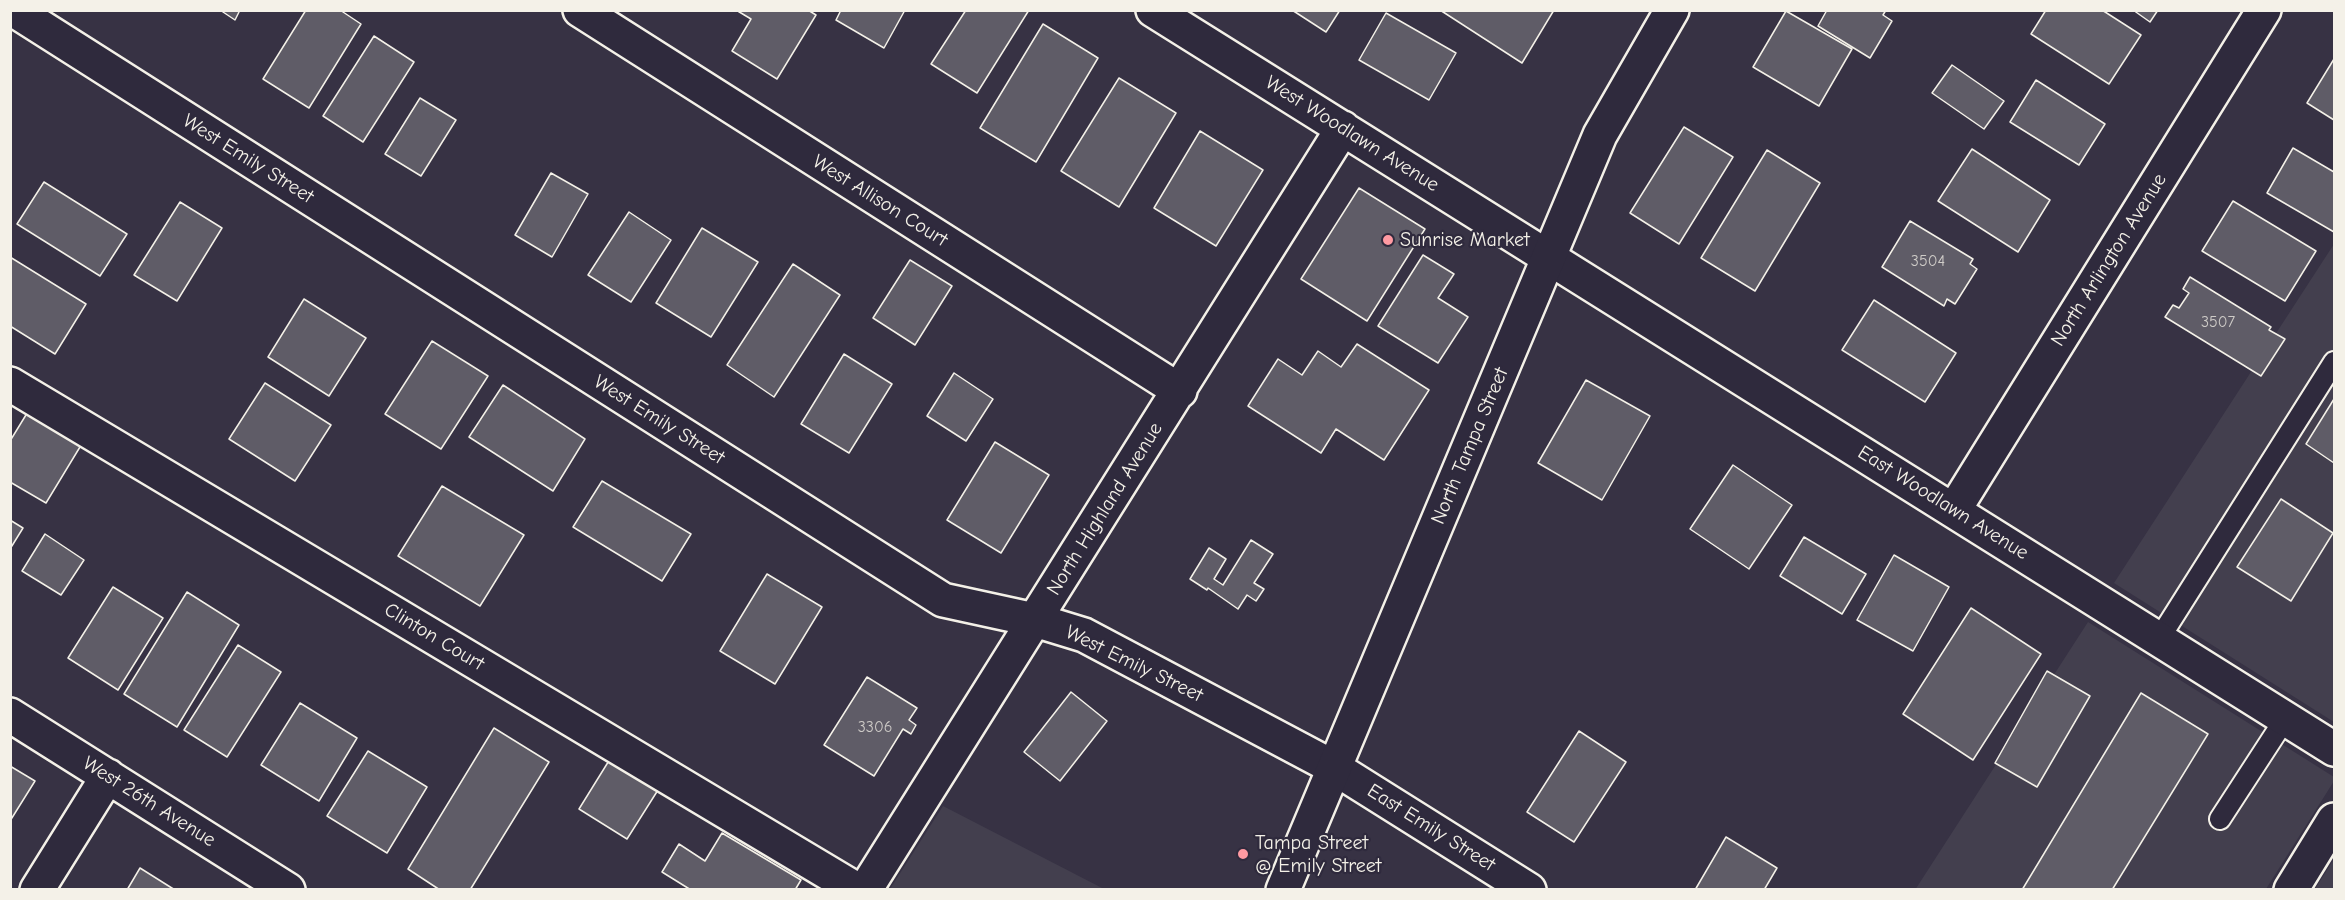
<!DOCTYPE html>
<style>
body{margin:0}
#map{position:relative;width:2345px;height:900px;overflow:hidden;background:#373244;font-family:"Comic Neue",sans-serif}
canvas{display:block}
.frame{position:absolute;inset:0;border:12px solid #f4f1e8;pointer-events:none}
</style>
<div id="map">
<canvas width="2345" height="900"></canvas>
<div class="frame"></div>
</div>
<script>
const g = document.querySelector('canvas').getContext('2d');
g.lineJoin = 'round';
function paint(path, color) {
  g.fillStyle = color;
  g.fill(path, 'evenodd');
}
function stroke(path, color, width, dash) {
  g.strokeStyle = color;
  g.lineWidth = width;
  g.lineCap = dash ? 'butt' : 'round';
  g.setLineDash(dash || []);
  g.stroke(path);
}
function write(font, color, halo, rows, align = 'center') {
  g.font = font + ' "Comic Neue",sans-serif';
  g.lineWidth = 4.5;
  g.setLineDash([]);
  g.textBaseline = 'middle';
  g.strokeStyle = halo;
  g.fillStyle = color;
  for (const [text, x, y, turn = 0] of rows) {
    g.save();
    g.translate(x, y);
    g.rotate((+turn || 0) * Math.PI / 180);
    g.textAlign = isNaN(turn) ? turn : align;
    if (halo) g.strokeText(text, 0, 0);
    g.fillText(text, 0, 0);
    g.restore();
  }
}
const built = new Path2D(`
 M 2334,244 L 2334,722 L 2114,583 Z
 M 2088,622 L 2334,777 L 2334,781 L 2266,889 L 1915,890 Z
 M 943,806 L 1104,889 L 890,889 Z
 M 2334,859 L 2334,889 L 2315,889 Z`);
const building = new Path2D(`
 M 220,10 L 240,10 L 235,20 Z
 M 306,10 L 340,10 L 361,24 L 309,108 L 263,79 Z
 M 736,10 L 808,10 L 816,15 L 777,79 L 732,51 L 751,19 Z
 M 841,10 L 905,10 L 884,48 L 836,20 Z
 M 966,10 L 1029,10 L 977,93 L 931,64 Z
 M 1292,10 L 1340,10 L 1326,32 Z
 M 1440,10 L 1554,10 L 1522,63 Z
 M 1827,10 L 1886,10 L 1883,15 L 1892,21 L 1870,58 L 1818,26 Z
 M 2046,10 L 2102,10 L 2141,35 L 2109,84 L 2031,34 Z
 M 2133,10 L 2158,10 L 2150,22 Z
 M 1786,11 L 1852,49 L 1819,106 L 1753,67 Z
 M 1386,13 L 1456,53 L 1429,100 L 1359,60 Z
 M 1043,24 L 1098,58 L 1036,162 L 980,128 Z
 M 374,36 L 414,62 L 363,142 L 323,116 Z
 M 2334,59 L 2334,120 L 2307,103 Z
 M 1952,65 L 2004,101 L 1984,129 L 1932,93 Z
 M 1119,78 L 1176,113 L 1119,207 L 1061,171 Z
 M 2036,80 L 2105,124 L 2079,165 L 2010,122 Z
 M 420,98 L 456,120 L 421,176 L 385,154 Z
 M 1684,127 L 1733,157 L 1679,244 L 1630,213 Z
 M 1200,131 L 1263,170 L 1216,246 L 1154,208 Z
 M 2293,148 L 2334,172 L 2334,232 L 2267,193 Z
 M 1972,149 L 2050,200 L 2018,252 L 1938,201 Z
 M 1767,150 L 1820,183 L 1755,291 L 1701,258 Z
 M 551,173 L 588,194 L 552,257 L 515,235 Z
 M 44,182 L 127,234 L 100,276 L 17,224 Z
 M 1359,188 L 1425,229 L 1367,321 L 1301,279 Z
 M 2233,201 L 2316,251 L 2285,301 L 2202,251 Z
 M 180,202 L 222,228 L 177,301 L 134,275 Z
 M 629,212 L 671,240 L 631,302 L 588,275 Z
 M 1910,221 L 1973,259 L 1970,264 L 1977,269 L 1955,304 L 1947,299 L 1944,306 L 1882,267 Z
 M 702,228 L 758,262 L 711,337 L 656,303 Z
 M 1423,255 L 1454,274 L 1438,298 L 1468,317 L 1438,363 L 1378,326 Z
 M 10,257 L 86,304 L 55,354 L 10,326 Z
 M 910,260 L 952,286 L 915,345 L 873,318 Z
 M 793,264 L 840,295 L 774,397 L 727,365 Z
 M 2190,277 L 2271,327 L 2269,330 L 2285,339 L 2261,376 L 2165,317 L 2173,305 L 2179,308 L 2189,293 L 2183,289 Z
 M 304,299 L 366,338 L 329,396 L 268,357 Z
 M 1874,300 L 1956,353 L 1925,402 L 1842,350 Z
 M 432,341 L 488,376 L 441,449 L 385,414 Z
 M 1357,344 L 1429,390 L 1384,460 L 1336,429 L 1321,453 L 1248,406 L 1278,359 L 1302,375 L 1318,351 L 1341,367 Z
 M 844,354 L 892,384 L 849,453 L 801,424 Z
 M 954,373 L 993,399 L 966,441 L 927,416 Z
 M 1586,380 L 1650,416 L 1602,500 L 1538,463 Z
 M 265,383 L 331,425 L 295,481 L 229,439 Z
 M 503,385 L 585,439 L 553,491 L 469,437 Z
 M 2334,399 L 2334,463 L 2306,444 Z
 M 29,410 L 83,442 L 46,503 L 10,482 L 10,441 Z
 M 995,442 L 1049,475 L 1001,553 L 947,520 Z
 M 1733,465 L 1792,505 L 1749,569 L 1690,529 Z
 M 602,481 L 691,534 L 662,581 L 573,527 Z
 M 442,486 L 524,535 L 480,606 L 398,556 Z
 M 2281,499 L 2333,533 L 2291,601 L 2237,567 Z
 M 10,520 L 23,528 L 10,549 Z
 M 45,534 L 84,560 L 61,595 L 22,571 Z
 M 1804,537 L 1866,574 L 1842,614 L 1780,576 Z
 M 1251,540 L 1273,554 L 1254,583 L 1264,589 L 1256,601 L 1247,595 L 1238,609 L 1208,588 L 1207,590 L 1190,579 L 1209,548 L 1226,559 L 1214,579 L 1223,585 Z
 M 1894,555 L 1949,587 L 1913,651 L 1857,620 Z
 M 767,574 L 822,607 L 775,684 L 720,651 Z
 M 113,587 L 163,618 L 118,690 L 68,658 Z
 M 187,592 L 239,625 L 177,727 L 124,694 Z
 M 1971,608 L 2041,654 L 1973,760 L 1903,714 Z
 M 238,645 L 281,672 L 227,757 L 184,730 Z
 M 2047,671 L 2090,696 L 2037,787 L 1995,763 Z
 M 867,677 L 917,708 L 909,720 L 916,725 L 911,734 L 903,729 L 874,776 L 824,745 Z
 M 1071,692 L 1107,721 L 1060,781 L 1024,752 Z
 M 2141,693 L 2208,734 L 2112,890 L 2022,890 Z
 M 300,703 L 357,738 L 319,801 L 261,765 Z
 M 494,728 L 549,762 L 470,890 L 440,890 L 408,869 Z
 M 1579,731 L 1626,762 L 1574,842 L 1527,812 Z
 M 368,751 L 427,787 L 387,853 L 327,816 Z
 M 610,759 L 658,790 L 627,839 L 579,809 Z
 M 10,766 L 35,781 L 10,821 Z
 M 722,833 L 801,880 L 795,890 L 691,890 L 662,872 L 679,844 L 705,861 Z
 M 1726,837 L 1777,868 L 1764,890 L 1695,890 Z
 M 140,868 L 175,890 L 127,890 Z`);
const lane = new Path2D(`
 M 2159,639 L 2334,362
 M 2220,819 L 2285,719`);
const street = new Path2D(`
 M 14,10 L 943,600 L 1035,620 L 1084,635 L 1333,767 L 1529,890
 M 580,10 L 1180,391
 M 1153,10 L 2334,749
 M 10,384 L 857,890
 M 1954,510 L 2264,10
 M 10,715 L 288,890
 M 37,890 L 108,776
 M 865,890 L 1343,128`);
const primary = new Path2D(`
 M 1283,890 L 1600,135 L 1672,10
 M 2291,890 L 2334,820`);
const markers = [
 [1388,240,6,"#ff9aa2"],
 [1243,854,6,"#ff9aa2"]
];
const numberNames = [
 ["3504",1928,261],
 ["3507",2218,322],
 ["3306",875,727]
];
const streetNames = [
 ["West Woodlawn Avenue",1352,134,32],
 ["West Emily Street",248,159,32],
 ["West Allison Court",880,201,32],
 ["North Arlington Avenue",2109,260,-58],
 ["West Emily Street",659,420,32],
 ["North Tampa Street",1470,446,-67],
 ["East Woodlawn Avenue",1943,503,32],
 ["North Highland Avenue",1105,509,-58],
 ["Clinton Court",434,637,31],
 ["West Emily Street",1134,664,26],
 ["West 26th Avenue",149,802,32],
 ["East Emily Street",1431,828,32]
];
const poiNames = [
 ["Sunrise Market",1400,240],
 ["Tampa Street",1255,843],
 ["@ Emily Street",1255,866]
];
paint(built, '#433f4e');
paint(building, '#5f5c67');
stroke(building, '#f4f1e8', 1.5);
stroke(lane, '#f4f1e8', 24);
stroke(street, '#f4f1e8', 38);
stroke(primary, '#f4f1e8', 38);
stroke(lane, '#2f2a3d', 20);
stroke(street, '#2f2a3d', 33);
stroke(primary, '#2f2a3d', 33);
for (const [x, y, r, color] of markers) {
  const dot = new Path2D();
  dot.arc(x, y, r, 0, 2 * Math.PI);
  g.fillStyle = color;
  g.fill(dot);
  stroke(dot, '#2f2a3d', 2);
}
write('16px', '#cfccc8', null, numberNames);
write('20px', '#f4f1e8', '#2f2a3d', streetNames);
write('20px', '#f4f1e8', '#2f2a3d', poiNames, 'left');
</script>
